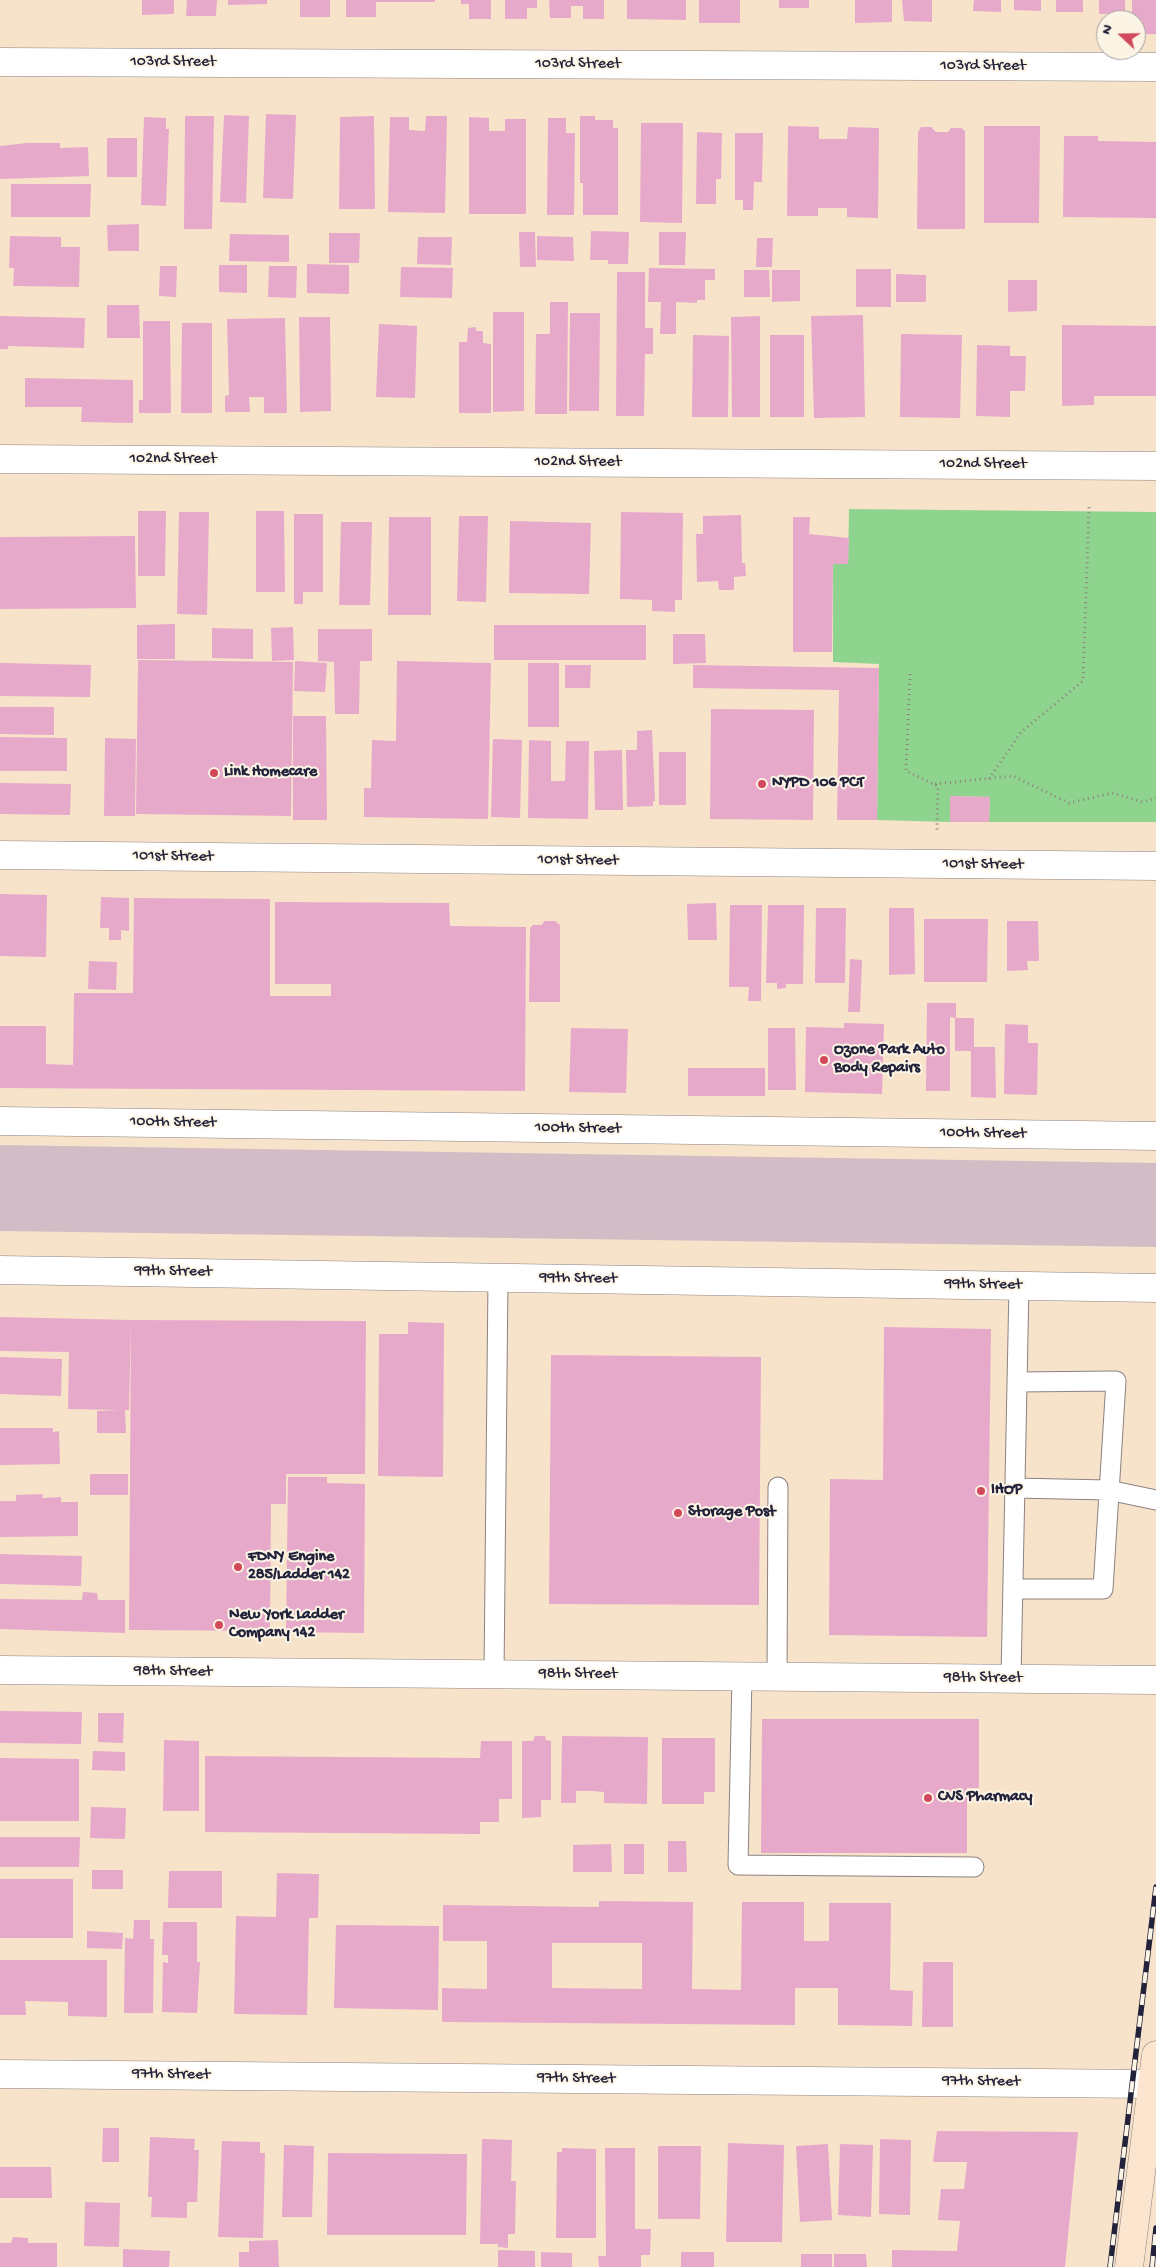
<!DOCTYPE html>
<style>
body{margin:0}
#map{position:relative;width:1156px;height:2267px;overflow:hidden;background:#f7e3ca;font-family:"Gochi Hand",sans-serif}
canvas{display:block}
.north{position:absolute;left:1096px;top:10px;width:50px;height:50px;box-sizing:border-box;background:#fcf5e5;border:1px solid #a5a1a1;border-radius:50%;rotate:291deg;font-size:14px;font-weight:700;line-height:20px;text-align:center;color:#22223b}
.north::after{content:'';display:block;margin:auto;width:18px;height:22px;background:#d1495b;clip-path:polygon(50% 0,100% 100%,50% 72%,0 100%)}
</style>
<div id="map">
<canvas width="1156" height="2267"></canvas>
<div class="north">N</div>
</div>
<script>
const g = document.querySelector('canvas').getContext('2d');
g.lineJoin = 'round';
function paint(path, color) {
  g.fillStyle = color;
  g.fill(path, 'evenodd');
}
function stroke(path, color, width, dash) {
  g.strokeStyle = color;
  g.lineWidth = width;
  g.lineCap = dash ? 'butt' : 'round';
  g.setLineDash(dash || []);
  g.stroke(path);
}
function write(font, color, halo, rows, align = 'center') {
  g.font = font + ' "Gochi Hand",sans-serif';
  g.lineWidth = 4;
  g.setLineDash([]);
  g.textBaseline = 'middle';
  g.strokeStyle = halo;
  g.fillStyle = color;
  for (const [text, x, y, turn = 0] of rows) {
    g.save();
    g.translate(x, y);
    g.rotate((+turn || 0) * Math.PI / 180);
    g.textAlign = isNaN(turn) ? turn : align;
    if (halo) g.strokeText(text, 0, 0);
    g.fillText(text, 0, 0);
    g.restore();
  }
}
const industrial = new Path2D(`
 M 0,1145 L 1156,1163 L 1156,1247 L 0,1231 Z`);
const green = new Path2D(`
 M 849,509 L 1156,512 L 1156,822 L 989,822 L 990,797 L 950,796 L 950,822 L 877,820 L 879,664 L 833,662 L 833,564 L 848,563 Z`);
const building = new Path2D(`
 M 142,0 L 174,0 L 174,14 L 142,15 Z
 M 187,0 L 217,0 L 216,16 L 186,16 Z
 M 228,0 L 267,0 L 267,4 L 228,5 Z
 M 300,0 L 330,0 L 330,17 L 300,17 Z
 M 346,0 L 435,0 L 435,2 L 376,2 L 376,17 L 346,17 Z
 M 461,0 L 491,0 L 491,19 L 469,19 L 469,4 L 461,4 Z
 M 505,0 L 537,0 L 537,8 L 527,8 L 527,19 L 505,19 Z
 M 549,0 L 604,0 L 604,19 L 583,19 L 583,6 L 571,6 L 571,18 L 550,18 Z
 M 627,0 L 686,0 L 686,20 L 627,19 Z
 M 699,0 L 740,0 L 740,23 L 699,23 Z
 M 779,0 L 809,0 L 809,8 L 779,8 Z
 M 855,0 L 892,0 L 892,22 L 855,23 Z
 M 902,0 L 932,0 L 932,22 L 904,21 Z
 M 974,0 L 1001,0 L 1001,12 L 973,11 Z
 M 1014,0 L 1041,0 L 1041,11 L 1014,10 Z
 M 1056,0 L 1083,0 L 1083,12 L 1056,12 Z
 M 1099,0 L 1125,0 L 1125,14 L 1099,14 Z
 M 1132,0 L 1156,0 L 1156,34 L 1136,34 L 1136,20 L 1132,20 Z
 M 266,114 L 296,115 L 293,199 L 263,198 Z
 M 224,115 L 249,116 L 246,203 L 220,202 Z
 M 185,116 L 214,116 L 212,229 L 184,229 Z
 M 374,116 L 375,209 L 339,209 L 340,117 Z
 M 426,116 L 447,116 L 445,213 L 388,212 L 390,117 L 409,117 L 409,130 L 425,131 Z
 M 580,116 L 595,116 L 595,120 L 613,120 L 613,128 L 618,128 L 618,215 L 583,215 L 583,183 L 580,183 Z
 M 144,117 L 166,118 L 166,129 L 169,129 L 166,206 L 141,205 Z
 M 469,117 L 489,118 L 489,131 L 505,131 L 505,119 L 526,119 L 526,214 L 469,214 Z
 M 548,118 L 566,118 L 566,133 L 575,133 L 574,215 L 547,215 Z
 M 641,123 L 683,123 L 682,223 L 640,222 Z
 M 788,126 L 819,127 L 819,139 L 847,139 L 848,127 L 879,128 L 878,218 L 847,217 L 847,208 L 818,208 L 818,216 L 787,216 Z
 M 984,126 L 1040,126 L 1039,223 L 984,223 Z
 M 921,127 L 931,127 L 936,132 L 948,132 L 951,128 L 961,128 L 965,131 L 965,229 L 917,229 L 918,132 Z
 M 697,132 L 722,133 L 721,179 L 716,179 L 716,204 L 696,204 Z
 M 735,133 L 763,133 L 762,182 L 754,182 L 753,210 L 743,210 L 743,200 L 735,200 Z
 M 1064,136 L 1098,136 L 1098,141 L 1156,142 L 1156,218 L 1063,217 Z
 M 107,138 L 137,138 L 137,177 L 107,177 Z
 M 27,143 L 60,143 L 60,148 L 88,147 L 89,176 L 0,179 L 0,146 Z
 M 11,184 L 91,184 L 90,217 L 11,217 Z
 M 139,224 L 139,251 L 108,251 L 107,225 Z
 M 591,231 L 629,232 L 628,264 L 608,264 L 608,260 L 590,260 Z
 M 519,232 L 535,232 L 536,267 L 520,267 Z
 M 659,232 L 686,232 L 685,265 L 659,265 Z
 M 329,233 L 360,233 L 359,263 L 329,263 Z
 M 230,234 L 289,235 L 289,262 L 229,261 Z
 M 10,236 L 61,237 L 61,247 L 80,247 L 79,287 L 13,286 L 14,268 L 9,268 Z
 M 537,236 L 573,237 L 574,261 L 537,260 Z
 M 418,237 L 452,237 L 451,265 L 417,264 Z
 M 757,238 L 773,238 L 772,267 L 756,267 Z
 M 307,264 L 349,265 L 349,294 L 307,293 Z
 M 219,265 L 247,265 L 247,293 L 219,292 Z
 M 160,266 L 177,266 L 176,297 L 159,296 Z
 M 269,266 L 297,266 L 296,298 L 268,297 Z
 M 401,267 L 453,268 L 452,298 L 400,297 Z
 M 649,268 L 715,269 L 715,280 L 705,280 L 705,300 L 697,300 L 697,303 L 676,302 L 676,334 L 660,334 L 661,302 L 648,302 Z
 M 856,269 L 891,269 L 891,307 L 856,307 Z
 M 744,270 L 769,270 L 770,297 L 744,297 Z
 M 772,270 L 800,270 L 800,301 L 772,302 Z
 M 617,272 L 645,272 L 645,328 L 653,328 L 653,354 L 645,354 L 644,416 L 616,416 Z
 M 896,274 L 926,275 L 926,302 L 896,302 Z
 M 1008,280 L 1037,280 L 1037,311 L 1008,312 Z
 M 550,302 L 568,302 L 567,414 L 535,414 L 536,334 L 550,334 Z
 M 107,305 L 139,305 L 140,338 L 107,338 Z
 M 493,312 L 524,312 L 524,411 L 493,412 Z
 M 570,313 L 600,313 L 599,411 L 569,411 Z
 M 863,315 L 865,417 L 814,418 L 811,316 Z
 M 0,316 L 85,318 L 84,348 L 8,346 L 8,349 L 0,349 Z
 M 760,316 L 760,417 L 732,417 L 731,317 Z
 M 299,317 L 330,317 L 331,411 L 300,412 Z
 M 285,318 L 287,413 L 264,413 L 264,397 L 249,397 L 250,412 L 225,412 L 225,396 L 229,395 L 227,319 Z
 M 143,321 L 170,321 L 171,413 L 139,413 L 139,400 L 143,400 Z
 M 182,323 L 212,323 L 212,413 L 181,413 Z
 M 379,324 L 417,326 L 415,398 L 376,397 Z
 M 1062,325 L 1156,326 L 1156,396 L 1094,396 L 1094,405 L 1062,406 Z
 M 476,327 L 476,331 L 483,331 L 483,343 L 491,344 L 491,413 L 459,413 L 459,342 L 467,342 L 468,328 Z
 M 901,334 L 962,335 L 960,418 L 900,417 Z
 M 693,335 L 729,336 L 728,417 L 692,417 Z
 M 770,335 L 804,335 L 804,417 L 770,417 Z
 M 977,345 L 1010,346 L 1010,356 L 1026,356 L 1025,391 L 1010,391 L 1010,417 L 976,416 Z
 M 25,378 L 133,380 L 133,423 L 81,422 L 82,407 L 25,407 Z
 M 138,511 L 166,511 L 165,576 L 138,576 Z
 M 256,511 L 284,511 L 285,592 L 256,592 Z
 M 179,512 L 209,512 L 207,615 L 177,614 Z
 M 621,512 L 683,513 L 682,600 L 675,600 L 675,612 L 652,611 L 652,600 L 620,599 Z
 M 294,514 L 323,514 L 323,592 L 303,592 L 303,604 L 294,604 Z
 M 741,515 L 742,563 L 745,563 L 746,576 L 734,577 L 734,590 L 719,590 L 718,581 L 697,582 L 696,534 L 703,534 L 703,516 Z
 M 459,516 L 488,516 L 486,602 L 457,601 Z
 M 389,517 L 431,517 L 431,615 L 388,615 Z
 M 793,517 L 810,517 L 809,534 L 849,538 L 848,564 L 833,564 L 832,652 L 793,652 Z
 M 510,521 L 591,523 L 589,594 L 509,593 Z
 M 341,522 L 372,522 L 370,605 L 339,605 Z
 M 135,536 L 136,608 L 0,609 L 0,537 Z
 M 175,624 L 175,659 L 137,659 L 137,625 Z
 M 494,625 L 646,625 L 646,660 L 494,660 Z
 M 293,627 L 294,660 L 272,661 L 271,628 Z
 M 212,628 L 253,629 L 253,659 L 212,658 Z
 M 318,629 L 372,629 L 372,661 L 360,661 L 359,714 L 335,714 L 334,662 L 318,661 Z
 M 673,634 L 705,634 L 706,663 L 673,664 Z
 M 138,660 L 293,662 L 291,816 L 136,814 Z
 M 295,661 L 327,663 L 325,692 L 294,691 Z
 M 397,661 L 491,663 L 488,819 L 364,817 L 364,788 L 371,788 L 372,740 L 396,741 Z
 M 0,663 L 91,665 L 90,697 L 0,696 Z
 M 528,663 L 559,663 L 559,727 L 528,727 Z
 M 565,665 L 591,665 L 590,688 L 565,688 Z
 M 693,665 L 879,668 L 877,820 L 837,820 L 839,690 L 693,688 Z
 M 0,707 L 54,707 L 54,735 L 0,734 Z
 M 711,709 L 814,710 L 813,820 L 710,819 Z
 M 293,716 L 326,716 L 327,820 L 293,820 Z
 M 652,730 L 655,801 L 653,801 L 653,806 L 627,807 L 626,750 L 637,750 L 637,731 Z
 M 0,737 L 67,738 L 67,771 L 0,771 Z
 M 105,738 L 136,739 L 135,816 L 104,816 Z
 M 493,739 L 522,740 L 520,818 L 491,817 Z
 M 529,740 L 551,741 L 551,781 L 565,781 L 566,741 L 589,741 L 588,819 L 528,818 Z
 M 622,750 L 623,810 L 595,810 L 594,751 Z
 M 659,752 L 686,752 L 686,805 L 659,805 Z
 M 0,783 L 71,784 L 70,815 L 0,814 Z
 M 950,796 L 990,797 L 989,822 L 950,822 Z
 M 0,894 L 47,895 L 46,957 L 0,956 Z
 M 101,897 L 129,898 L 129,931 L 121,930 L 121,940 L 109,940 L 109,928 L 100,928 Z
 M 134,898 L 270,899 L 270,996 L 331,996 L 331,984 L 275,984 L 275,902 L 449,903 L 450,926 L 526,927 L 525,1091 L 0,1088 L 0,1026 L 46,1026 L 46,1064 L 73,1065 L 74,993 L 133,993 Z
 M 716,903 L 717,940 L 688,940 L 687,904 Z
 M 730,905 L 762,905 L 761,1001 L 748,1001 L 749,987 L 729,987 Z
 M 768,905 L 804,905 L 803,984 L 786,984 L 786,988 L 777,989 L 777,983 L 766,983 Z
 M 816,908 L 846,908 L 845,983 L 815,983 Z
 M 889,908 L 914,908 L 915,974 L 889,975 Z
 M 924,919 L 988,919 L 987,982 L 924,982 Z
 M 544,921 L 555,921 L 560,925 L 560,1002 L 529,1002 L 530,927 L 532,927 L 532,925 L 542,925 Z
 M 1007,921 L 1038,921 L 1039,961 L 1027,961 L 1028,970 L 1007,971 Z
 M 850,959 L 862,960 L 860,1012 L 848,1012 Z
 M 89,961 L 117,962 L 116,990 L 88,989 Z
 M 927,1003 L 956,1003 L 956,1018 L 974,1018 L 974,1047 L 995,1047 L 996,1098 L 971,1097 L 971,1051 L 955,1051 L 955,1018 L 950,1017 L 950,1091 L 926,1091 Z
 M 844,1023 L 884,1024 L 882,1094 L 805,1092 L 806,1027 L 844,1028 Z
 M 1005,1024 L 1028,1025 L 1028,1043 L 1038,1043 L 1037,1095 L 1004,1094 Z
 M 571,1028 L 628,1029 L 626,1093 L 569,1092 Z
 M 768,1028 L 795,1028 L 796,1090 L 768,1090 Z
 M 688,1068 L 765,1068 L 765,1096 L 688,1096 Z
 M 0,1317 L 131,1320 L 129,1410 L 125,1410 L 126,1433 L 97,1433 L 97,1411 L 119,1410 L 68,1409 L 69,1352 L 0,1351 Z
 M 131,1320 L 366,1321 L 365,1474 L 286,1474 L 286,1504 L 271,1504 L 270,1631 L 129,1630 Z
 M 408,1322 L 444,1323 L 443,1477 L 378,1476 L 379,1334 L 408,1334 Z
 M 884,1327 L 991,1329 L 987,1637 L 829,1635 L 830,1479 L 883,1480 Z
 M 551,1355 L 761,1357 L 759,1605 L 549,1604 Z
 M 0,1357 L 62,1359 L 61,1396 L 0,1394 Z
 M 0,1428 L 53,1428 L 53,1432 L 59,1431 L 60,1464 L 0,1465 Z
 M 90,1474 L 128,1474 L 128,1495 L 90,1495 Z
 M 288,1477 L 327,1477 L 327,1483 L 365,1484 L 364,1633 L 286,1632 Z
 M 43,1494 L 42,1498 L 61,1497 L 61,1502 L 78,1502 L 78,1536 L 0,1537 L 0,1501 L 16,1501 L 16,1495 Z
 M 0,1554 L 82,1556 L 81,1586 L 0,1584 Z
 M 83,1592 L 97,1593 L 98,1600 L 125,1600 L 125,1633 L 0,1629 L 0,1599 L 82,1600 Z
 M 0,1711 L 82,1712 L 81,1744 L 0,1743 Z
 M 98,1713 L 124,1713 L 123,1743 L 98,1742 Z
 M 762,1719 L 979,1719 L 979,1788 L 967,1788 L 967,1853 L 761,1853 Z
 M 535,1736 L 545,1736 L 546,1740 L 551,1741 L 551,1800 L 541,1800 L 541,1817 L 522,1818 L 522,1741 L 533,1741 Z
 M 562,1736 L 648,1737 L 647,1804 L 604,1803 L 604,1792 L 592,1791 L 576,1791 L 576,1803 L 561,1803 Z
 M 662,1738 L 715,1738 L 715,1792 L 704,1792 L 704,1804 L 662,1804 Z
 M 164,1740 L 199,1741 L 199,1811 L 163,1811 Z
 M 481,1741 L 512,1741 L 512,1799 L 499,1799 L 499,1822 L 480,1822 L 480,1834 L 205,1832 L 205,1756 L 480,1758 Z
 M 93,1751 L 125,1752 L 125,1771 L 92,1770 Z
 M 0,1758 L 79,1759 L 79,1821 L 0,1821 Z
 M 91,1807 L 126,1808 L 125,1839 L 90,1838 Z
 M 0,1837 L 80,1837 L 79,1867 L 0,1867 Z
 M 668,1841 L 686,1841 L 687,1872 L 668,1872 Z
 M 611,1844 L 612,1872 L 573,1872 L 573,1845 Z
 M 624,1844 L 644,1844 L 644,1874 L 624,1874 Z
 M 92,1870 L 123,1870 L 123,1889 L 92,1889 Z
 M 169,1871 L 222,1871 L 222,1908 L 168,1908 Z
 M 277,1873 L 319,1874 L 318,1918 L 309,1918 L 307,2015 L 234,2014 L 236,1916 L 276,1917 Z
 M 0,1879 L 73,1879 L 73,1938 L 0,1938 Z
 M 599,1901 L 693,1902 L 692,1989 L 741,1990 L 742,1902 L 804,1902 L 804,1941 L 829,1941 L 829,1903 L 891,1903 L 890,1990 L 913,1991 L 912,2026 L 838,2025 L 838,1988 L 795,1988 L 795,2025 L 442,2022 L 442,1988 L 487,1989 L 487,1941 L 443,1941 L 443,1905 L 599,1907 ZM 552,1943 L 642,1943 L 642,1989 L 552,1988 Z
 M 134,1920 L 150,1920 L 150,1939 L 154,1939 L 153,2013 L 124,2013 L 125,1938 L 133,1939 Z
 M 163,1922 L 197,1922 L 197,1962 L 200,1962 L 197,2013 L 162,2012 L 163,1962 L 168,1963 L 168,1955 L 162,1955 Z
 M 336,1925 L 439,1926 L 438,2010 L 334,2008 Z
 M 87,1931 L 123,1933 L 122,1949 L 87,1948 Z
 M 0,1960 L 107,1960 L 107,2017 L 68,2016 L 68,2002 L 25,2001 L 26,2015 L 0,2015 Z
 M 923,1962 L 953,1962 L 953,2027 L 922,2027 Z
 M 103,2128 L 119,2128 L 119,2162 L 102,2162 Z
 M 937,2131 L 1078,2132 L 1065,2267 L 892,2267 L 892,2250 L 957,2251 L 960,2221 L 938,2220 L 941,2189 L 964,2189 L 967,2162 L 933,2162 Z
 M 150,2137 L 195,2139 L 194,2150 L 199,2150 L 197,2202 L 187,2202 L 187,2218 L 151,2217 L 152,2197 L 148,2197 Z
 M 482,2139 L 512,2140 L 511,2181 L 516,2181 L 515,2234 L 508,2234 L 508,2248 L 498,2247 L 498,2244 L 480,2244 Z
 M 880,2139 L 911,2140 L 910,2215 L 879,2214 Z
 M 222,2141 L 260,2142 L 260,2153 L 265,2153 L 263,2238 L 218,2237 Z
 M 728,2143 L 784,2145 L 782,2242 L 726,2242 Z
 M 828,2144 L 832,2220 L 800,2222 L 796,2146 Z
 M 840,2144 L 873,2145 L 871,2217 L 838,2215 Z
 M 284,2145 L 314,2146 L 312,2217 L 282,2217 Z
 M 658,2146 L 701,2146 L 700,2219 L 658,2219 Z
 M 562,2148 L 596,2149 L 596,2238 L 556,2238 L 557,2152 L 562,2152 Z
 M 605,2148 L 635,2148 L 635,2229 L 651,2229 L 650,2255 L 641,2255 L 641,2267 L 599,2267 L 598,2256 L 606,2256 Z
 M 328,2153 L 467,2154 L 466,2235 L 327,2235 Z
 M 0,2167 L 51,2167 L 52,2198 L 0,2198 Z
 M 85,2202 L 120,2203 L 119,2247 L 84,2246 Z
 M 13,2237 L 28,2238 L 28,2243 L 57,2243 L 57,2267 L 0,2267 L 0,2243 L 11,2243 Z
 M 278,2240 L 279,2267 L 239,2267 L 239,2252 L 249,2252 L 249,2241 Z
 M 123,2249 L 170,2251 L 169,2267 L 123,2267 Z
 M 498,2250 L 535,2251 L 535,2267 L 498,2267 Z
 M 541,2252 L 572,2253 L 572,2267 L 541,2267 Z
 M 681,2252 L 714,2252 L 714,2267 L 681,2267 Z
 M 801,2254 L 832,2254 L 832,2267 L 801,2267 Z
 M 834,2254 L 866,2254 L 867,2267 L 834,2267 Z`);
const path = new Path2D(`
 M 910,674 L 906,771 L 938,786 L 937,831
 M 989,779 L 1021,732 L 1083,681 L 1089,507
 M 935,784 L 1013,776 L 1069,803 L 1112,793 L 1143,802 L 1156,798`);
const lane = new Path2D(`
 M 1014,1488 L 1108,1490 L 1156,1500
 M 1013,1589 L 1103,1589 L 1116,1381 L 1017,1382
 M 494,1675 L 498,1278
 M 742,1677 L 738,1865 L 974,1867
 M 777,1677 L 778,1487
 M 1011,1679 L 1019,1286`);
const street = new Path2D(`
 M 0,62 L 1156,67
 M 0,459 L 1156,466
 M 0,855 L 1156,866
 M 0,1121 L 1156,1136
 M 0,1270 L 1156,1288
 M 0,1670 L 1156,1680
 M 0,2074 L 1152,2084`);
const secondary = new Path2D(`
 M 1129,2267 L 1156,2055`);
const rail = new Path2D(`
 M 1110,2267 L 1156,1887
 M 1152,2267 L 1156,2228`);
const markers = [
 [214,773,5,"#d1495b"],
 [762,784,5,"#d1495b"],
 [824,1060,5,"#d1495b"],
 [981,1491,5,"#d1495b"],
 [678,1513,5,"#d1495b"],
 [238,1567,5,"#d1495b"],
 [219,1625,5,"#d1495b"],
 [928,1798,5,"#d1495b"]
];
const streetNames = [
 ["103rd Street",173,63],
 ["103rd Street",578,65],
 ["103rd Street",983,67],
 ["102nd Street",173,460],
 ["102nd Street",578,463],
 ["102nd Street",983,465],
 ["101st Street",173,857,1],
 ["101st Street",578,861,1],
 ["101st Street",983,865,1],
 ["100th Street",173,1123,1],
 ["100th Street",578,1129,1],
 ["100th Street",983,1134,1],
 ["99th Street",173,1272,1],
 ["99th Street",578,1279,1],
 ["99th Street",983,1285,1],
 ["98th Street",173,1672,1],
 ["98th Street",578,1675],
 ["98th Street",983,1679],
 ["97th Street",171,2075,1],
 ["97th Street",576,2079,1],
 ["97th Street",981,2082,1]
];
const poiNames = [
 ["Link Homecare",224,773],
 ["NYPD 106 PCT",772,784],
 ["Ozone Park Auto",834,1051],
 ["Body Repairs",834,1069],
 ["IHOP",991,1491],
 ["Storage Post",688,1513],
 ["FDNY Engine",248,1558],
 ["285/Ladder 142",248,1576],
 ["New York Ladder",229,1616],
 ["Company 142",229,1634],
 ["CVS Pharmacy",938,1798]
];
paint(industrial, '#d2bdc6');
paint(green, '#8ed48e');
paint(building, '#e7a9ca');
stroke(lane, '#8c8282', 21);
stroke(street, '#8c8282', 29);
stroke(secondary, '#8c8282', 29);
stroke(path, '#8c8282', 3, [1, 4]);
stroke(lane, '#fff', 19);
stroke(street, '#fff', 28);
stroke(secondary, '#fbe5cf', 28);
stroke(rail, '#22223b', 5.5);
stroke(rail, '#fcf5e5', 4, [11]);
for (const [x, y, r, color] of markers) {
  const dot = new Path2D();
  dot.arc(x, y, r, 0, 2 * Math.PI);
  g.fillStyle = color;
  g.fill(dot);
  stroke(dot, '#fcf5e5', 2);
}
write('16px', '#22223b', '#fcf5e5', streetNames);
write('bold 16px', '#22223b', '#fcf5e5', poiNames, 'left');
</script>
